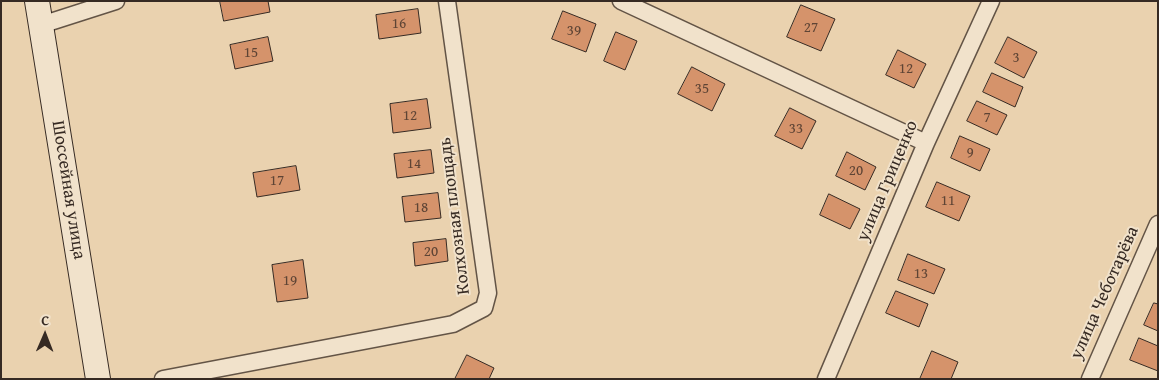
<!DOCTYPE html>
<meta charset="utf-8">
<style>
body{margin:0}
#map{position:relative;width:1159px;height:380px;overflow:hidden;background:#ead2af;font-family:"Gentium Book Plus",serif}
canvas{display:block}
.frame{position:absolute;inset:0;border:2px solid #362a23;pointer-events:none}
.north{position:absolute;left:20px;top:310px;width:50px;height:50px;-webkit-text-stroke:4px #f1e2cb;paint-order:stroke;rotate:1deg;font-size:14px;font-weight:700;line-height:20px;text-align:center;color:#362a23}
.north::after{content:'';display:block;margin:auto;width:18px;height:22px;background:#362a23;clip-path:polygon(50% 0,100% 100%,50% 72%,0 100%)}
</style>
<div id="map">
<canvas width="1159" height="380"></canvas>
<div class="frame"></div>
<div class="north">С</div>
</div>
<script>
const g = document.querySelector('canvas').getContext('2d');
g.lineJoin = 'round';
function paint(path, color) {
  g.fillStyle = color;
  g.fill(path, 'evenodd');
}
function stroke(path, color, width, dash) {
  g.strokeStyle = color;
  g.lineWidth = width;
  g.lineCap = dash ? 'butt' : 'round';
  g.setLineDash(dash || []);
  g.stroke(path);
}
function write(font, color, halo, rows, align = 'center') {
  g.font = font + ' "Gentium Book Plus",serif';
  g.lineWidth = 4;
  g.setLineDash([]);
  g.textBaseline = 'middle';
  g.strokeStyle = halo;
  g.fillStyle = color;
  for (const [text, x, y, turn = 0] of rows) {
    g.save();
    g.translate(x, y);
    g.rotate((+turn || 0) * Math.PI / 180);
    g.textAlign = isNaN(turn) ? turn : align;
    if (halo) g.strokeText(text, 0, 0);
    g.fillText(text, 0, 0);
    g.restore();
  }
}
const building = new Path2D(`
 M 220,1 L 268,1 L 270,12 L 224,21 Z
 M 801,5 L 835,19 L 821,51 L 787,37 Z
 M 418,9 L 421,33 L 379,39 L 376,15 Z
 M 563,11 L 596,24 L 586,52 L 552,39 Z
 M 616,32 L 637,41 L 625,70 L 604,61 Z
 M 268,37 L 273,61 L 235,69 L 230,45 Z
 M 1008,37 L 1037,52 L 1024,78 L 995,63 Z
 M 898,50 L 926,64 L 914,88 L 886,75 Z
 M 692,67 L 725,84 L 712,111 L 678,94 Z
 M 992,73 L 1023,87 L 1015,107 L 983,92 Z
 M 427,99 L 431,128 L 393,133 L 390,104 Z
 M 977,101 L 1007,115 L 997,135 L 967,121 Z
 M 790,108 L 816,121 L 802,149 L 775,136 Z
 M 960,136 L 990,149 L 980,171 L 951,158 Z
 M 431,150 L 434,173 L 397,178 L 394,154 Z
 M 847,152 L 876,167 L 865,190 L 836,176 Z
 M 296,166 L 300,190 L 257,197 L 253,173 Z
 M 937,182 L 970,196 L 959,221 L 926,207 Z
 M 438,193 L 441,218 L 405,222 L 402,197 Z
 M 829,194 L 860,209 L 850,229 L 820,215 Z
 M 446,239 L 448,261 L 415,266 L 413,243 Z
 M 908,254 L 945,269 L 934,294 L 898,280 Z
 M 303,260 L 308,298 L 277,302 L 272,265 Z
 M 896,291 L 928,304 L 919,327 L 886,313 Z
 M 1154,303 L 1158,304 L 1158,331 L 1144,325 Z
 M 1139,338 L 1158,346 L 1158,371 L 1130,360 Z
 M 932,351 L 958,362 L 951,379 L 920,379 Z
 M 467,355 L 494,368 L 489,379 L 455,379 Z`);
const minor = new Path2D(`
 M 621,1 L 926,143
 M 41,25 L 116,1
 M 163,379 L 453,324 L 484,308 L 488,293 L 447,1
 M 826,379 L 926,143 L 991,1
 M 1090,379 L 1158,224`);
const secondary = new Path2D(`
 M 37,1 L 98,379`);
const numberNames = [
 ["16",399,24],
 ["27",811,28],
 ["39",574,31],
 ["15",251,53],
 ["3",1016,58],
 ["12",906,69],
 ["35",702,89],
 ["12",410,116],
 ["7",987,118],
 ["33",796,129],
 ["9",970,153],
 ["14",414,164],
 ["20",856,171],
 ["17",277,181],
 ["11",948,201],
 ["18",421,208],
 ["20",431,252],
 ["13",921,274],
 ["19",290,281]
];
const streetNames = [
 ["улица Гриценко",888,181,-67],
 ["Шоссейная улица",68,190,81],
 ["Колхозная площадь",455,216,-97],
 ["улица Чеботарёва",1105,293,-66]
];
paint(building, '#d5936b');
stroke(building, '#362a23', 1);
stroke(minor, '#635446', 19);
stroke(secondary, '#362a23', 26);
stroke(minor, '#f1e2cb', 16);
stroke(secondary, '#f1e2cb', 24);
write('15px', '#5e4435', null, numberNames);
write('18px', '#362a23', '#f1e2cb', streetNames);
</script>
